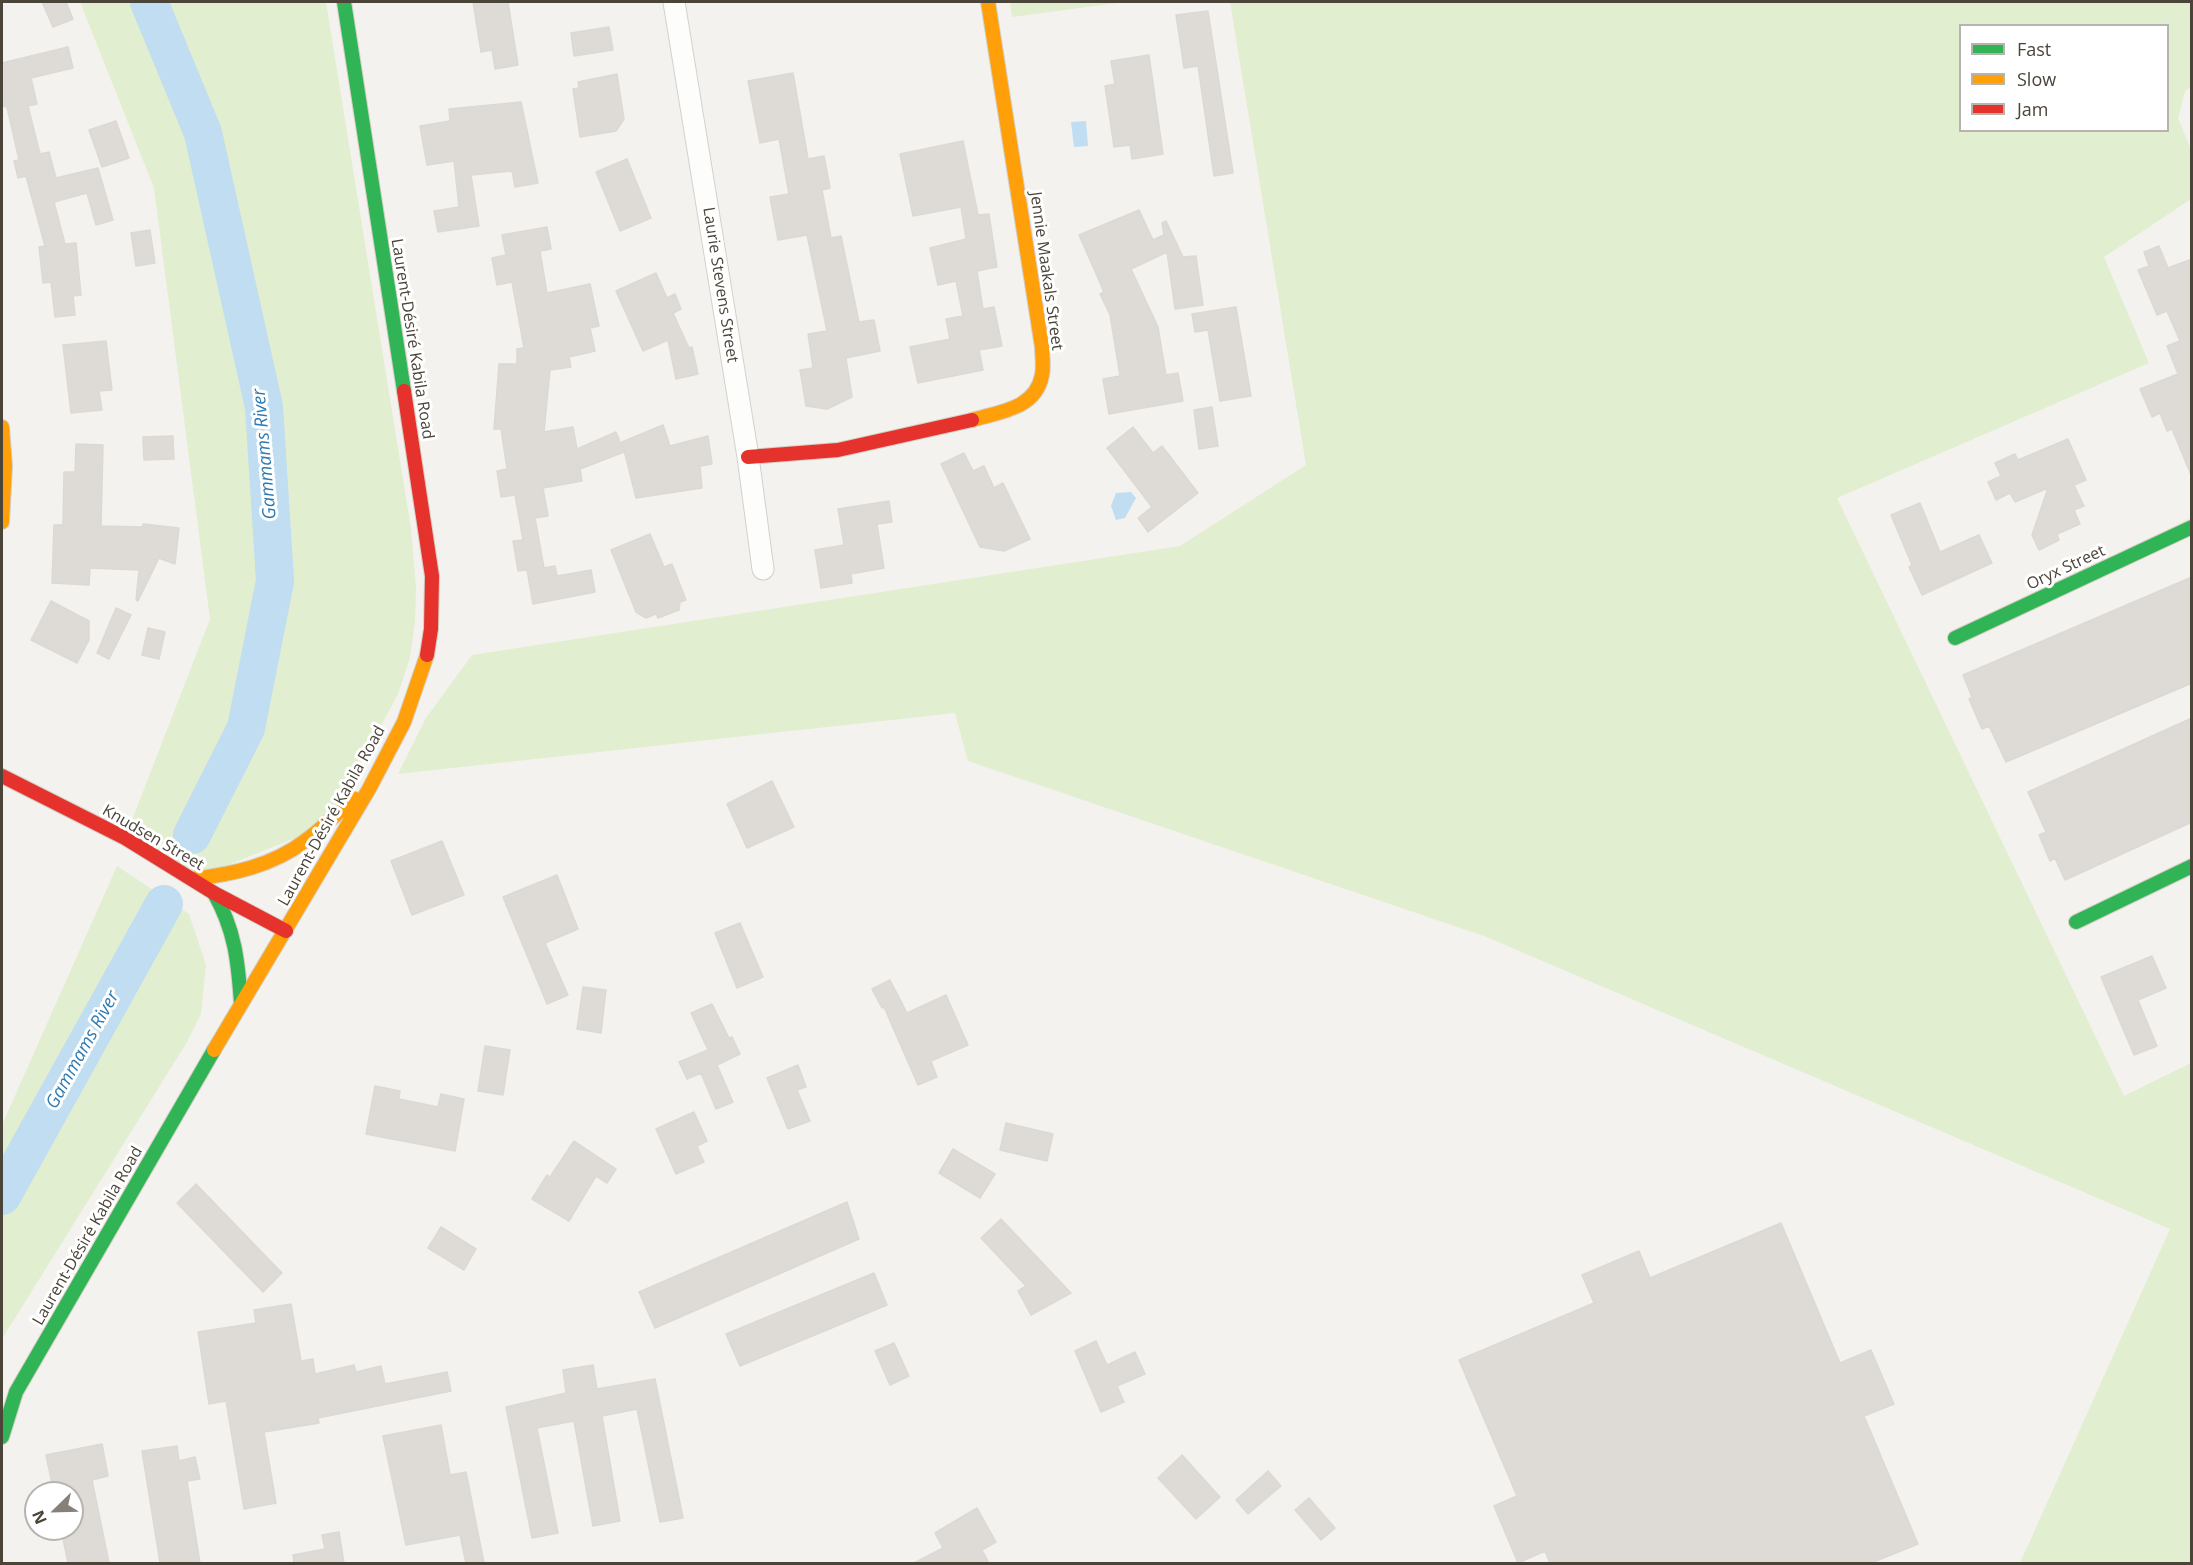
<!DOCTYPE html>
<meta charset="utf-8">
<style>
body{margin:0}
#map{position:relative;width:2193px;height:1565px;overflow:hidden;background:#f4f2ee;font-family:"Open Sans",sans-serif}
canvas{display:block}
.frame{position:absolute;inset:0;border:3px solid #4b4439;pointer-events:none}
.legend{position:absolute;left:1959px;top:24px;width:210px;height:108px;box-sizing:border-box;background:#fff;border:2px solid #b7b4b0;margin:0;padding:8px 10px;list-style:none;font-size:18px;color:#4b4439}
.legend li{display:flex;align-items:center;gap:12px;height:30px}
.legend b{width:30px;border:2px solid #b7b4b0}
.north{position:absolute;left:24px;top:1481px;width:60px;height:60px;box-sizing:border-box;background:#fff;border:2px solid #b7b4b0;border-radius:50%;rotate:247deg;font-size:16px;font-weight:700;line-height:24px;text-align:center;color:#4b4439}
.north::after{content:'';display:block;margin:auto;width:21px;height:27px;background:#868178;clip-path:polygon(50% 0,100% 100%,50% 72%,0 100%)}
</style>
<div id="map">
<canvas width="2193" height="1565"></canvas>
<div class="frame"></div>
<ul class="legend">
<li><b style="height:8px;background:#30b455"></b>Fast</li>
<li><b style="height:8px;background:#ff9f0a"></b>Slow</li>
<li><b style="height:8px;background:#e5322d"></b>Jam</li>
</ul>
<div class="north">N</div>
</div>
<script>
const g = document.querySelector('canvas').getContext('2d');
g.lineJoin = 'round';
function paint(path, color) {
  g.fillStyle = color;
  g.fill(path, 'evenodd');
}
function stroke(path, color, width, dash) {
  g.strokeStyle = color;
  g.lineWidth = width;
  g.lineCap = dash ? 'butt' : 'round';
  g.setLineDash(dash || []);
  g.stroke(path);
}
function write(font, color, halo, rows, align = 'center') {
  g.font = font + ' "Open Sans",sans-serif';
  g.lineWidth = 6;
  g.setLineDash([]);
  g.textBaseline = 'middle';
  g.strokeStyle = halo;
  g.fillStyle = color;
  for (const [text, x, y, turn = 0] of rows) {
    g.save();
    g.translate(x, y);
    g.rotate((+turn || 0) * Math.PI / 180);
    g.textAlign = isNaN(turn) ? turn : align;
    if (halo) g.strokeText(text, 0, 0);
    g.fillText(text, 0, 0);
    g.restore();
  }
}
const green = new Path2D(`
 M 80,2 L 326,2 L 411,529 L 416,588 L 415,622 L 410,657 L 398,694 L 342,798 L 320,828 L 193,879 L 125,838 L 210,619 L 154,188 Z
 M 1010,2 L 1125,2 L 1012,17 Z
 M 1230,2 L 1909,2 L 1910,3 L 2191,2 L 2191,87 L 2185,91 L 2178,118 L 2191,150 L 2191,199 L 2104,257 L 2149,363 L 1837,498 L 2124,1096 L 2191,1063 L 2191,1563 L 2020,1563 L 2170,1229 L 1484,936 L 968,761 L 955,713 L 398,774 L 426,718 L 472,655 L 1180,546 L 1306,465 ZM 1960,26 L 2168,26 L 2168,130 L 1960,130 Z
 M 117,866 L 189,914 L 206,965 L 201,1014 L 187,1042 L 2,1339 L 2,1125 Z`);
const water = new Path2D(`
 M 1086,121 L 1088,146 L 1074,147 L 1071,122 Z
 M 1131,492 L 1136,498 L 1125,518 L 1116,520 L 1111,506 L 1116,493 Z`);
const river = new Path2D(`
 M 149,2 L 203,133 L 264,407 L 275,581 L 246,728 L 192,835
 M 2,1196 L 164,904`);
const building = new Path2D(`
 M 42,2 L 66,2 L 73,19 L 53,27 Z
 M 473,2 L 508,2 L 518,65 L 495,69 L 492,50 L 481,52 Z
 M 1208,11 L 1233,173 L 1214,176 L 1198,66 L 1184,68 L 1176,15 Z
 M 609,27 L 613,50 L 574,56 L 571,33 Z
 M 68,47 L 73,68 L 31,78 L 37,104 L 28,106 L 40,154 L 49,152 L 56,178 L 98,168 L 113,220 L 96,225 L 87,193 L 54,202 L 65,244 L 76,243 L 81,295 L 73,296 L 75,315 L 55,317 L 51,282 L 43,283 L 39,247 L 45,246 L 26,176 L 18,178 L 14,161 L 19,160 L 7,107 L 2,106 L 2,63 Z
 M 1149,55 L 1163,154 L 1132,159 L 1130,145 L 1114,147 L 1105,86 L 1115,84 L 1111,61 Z
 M 793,73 L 808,159 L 824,156 L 830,188 L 822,190 L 831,238 L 841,236 L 859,322 L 874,320 L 880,351 L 846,358 L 852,397 L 827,409 L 806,406 L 800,370 L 813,368 L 808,334 L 827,331 L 807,235 L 778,240 L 770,197 L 789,194 L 779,139 L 760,143 L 748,81 Z
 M 617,74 L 624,119 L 616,131 L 580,137 L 573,89 L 579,88 L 578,82 Z
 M 521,102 L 538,183 L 515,187 L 512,171 L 471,175 L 479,226 L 438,232 L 434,211 L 459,207 L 454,161 L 427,165 L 420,126 L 450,121 L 449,109 Z
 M 116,121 L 129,158 L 102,167 L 89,130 Z
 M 963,141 L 978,215 L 989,214 L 997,267 L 977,271 L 983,309 L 994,307 L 1002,346 L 979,350 L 983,370 L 918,383 L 910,347 L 950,339 L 946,319 L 963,316 L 956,281 L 938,285 L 930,248 L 966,239 L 961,207 L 913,216 L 900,154 Z
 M 627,159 L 651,218 L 620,231 L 596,172 Z
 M 1139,210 L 1153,240 L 1164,235 L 1162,223 L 1166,221 L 1183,257 L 1196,256 L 1203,305 L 1175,309 L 1167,252 L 1131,269 L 1158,327 L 1166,375 L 1178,373 L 1183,401 L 1109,414 L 1103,379 L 1120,376 L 1110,315 L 1100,294 L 1104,292 L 1079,235 Z
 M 547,227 L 551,249 L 540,251 L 547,293 L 590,284 L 599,326 L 590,328 L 595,351 L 569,357 L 571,367 L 550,370 L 544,432 L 573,427 L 577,449 L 616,432 L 624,452 L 580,469 L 582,481 L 543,488 L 548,516 L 535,518 L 544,568 L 555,566 L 557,576 L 591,570 L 595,592 L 533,604 L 527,570 L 518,571 L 513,541 L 523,540 L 515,495 L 501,497 L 497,471 L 507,469 L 501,429 L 494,429 L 499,364 L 517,364 L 517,349 L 524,348 L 512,282 L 497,285 L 492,258 L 506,255 L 502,235 Z
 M 150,230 L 155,263 L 136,266 L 131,233 Z
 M 2159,246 L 2168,268 L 2192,259 L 2191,475 L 2172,429 L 2167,431 L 2160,413 L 2152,417 L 2140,389 L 2178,374 L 2167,346 L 2180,341 L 2167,311 L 2157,315 L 2138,270 L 2149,266 L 2144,252 Z
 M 656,273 L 667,298 L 675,294 L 681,309 L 673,313 L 689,348 L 692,347 L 698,374 L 676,379 L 668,340 L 643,351 L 616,291 Z
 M 1236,307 L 1251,396 L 1220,401 L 1208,330 L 1195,332 L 1192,314 Z
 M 106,341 L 112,390 L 99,391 L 102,410 L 71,413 L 63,345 Z
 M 1212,407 L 1218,446 L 1199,449 L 1194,410 Z
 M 663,425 L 670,446 L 708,436 L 712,464 L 700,466 L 702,488 L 636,498 L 622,442 Z
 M 1133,427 L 1153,453 L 1162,446 L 1198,493 L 1148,532 L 1138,518 L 1152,507 L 1107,448 Z
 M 173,436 L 174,459 L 144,460 L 143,437 Z
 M 2068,439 L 2086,480 L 2074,485 L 2084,506 L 2074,510 L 2080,524 L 2057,534 L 2059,540 L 2039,550 L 2032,535 L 2048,488 L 2015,502 L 2010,493 L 1996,500 L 1988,482 L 2001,476 L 1995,463 L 2015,454 L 2018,460 Z
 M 76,444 L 103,445 L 101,526 L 143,527 L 143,524 L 179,528 L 175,564 L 159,558 L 138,601 L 136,600 L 139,570 L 90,568 L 89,585 L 52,583 L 54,525 L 63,525 L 64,472 L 75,472 Z
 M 964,453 L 973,471 L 984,466 L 994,488 L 1003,483 L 1030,539 L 1004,551 L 980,547 L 941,464 Z
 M 889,501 L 892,522 L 877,524 L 884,568 L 851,574 L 852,583 L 821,588 L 815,550 L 844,545 L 838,509 Z
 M 1920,503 L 1940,552 L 1979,535 L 1992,563 L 1922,595 L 1909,567 L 1912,565 L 1891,515 Z
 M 650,534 L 664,567 L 672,564 L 686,600 L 680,602 L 679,610 L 658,618 L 656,614 L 646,618 L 636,612 L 611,550 Z
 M 2192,577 L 2192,683 L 2006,762 L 1989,726 L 1982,729 L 1969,699 L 1972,697 L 1963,675 Z
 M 51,601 L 89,621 L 89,640 L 77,663 L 31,640 Z
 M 116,608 L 131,615 L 109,659 L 97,653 Z
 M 148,628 L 165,632 L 159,659 L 142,655 Z
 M 2192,718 L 2192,822 L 2065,880 L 2055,858 L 2050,861 L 2039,835 L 2046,832 L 2028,792 Z
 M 772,781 L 794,827 L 747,848 L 727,804 Z
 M 442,841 L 464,895 L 412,915 L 391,861 Z
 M 557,875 L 578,929 L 545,943 L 568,995 L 547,1004 L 503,897 Z
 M 740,923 L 763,977 L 737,988 L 715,933 Z
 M 2152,956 L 2166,988 L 2138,1000 L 2157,1046 L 2134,1055 L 2101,977 Z
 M 890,980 L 907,1013 L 946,995 L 968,1045 L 931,1061 L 937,1077 L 918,1085 L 884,1007 L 882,1008 L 872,989 Z
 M 583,987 L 606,990 L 601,1033 L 577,1029 Z
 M 712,1004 L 729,1038 L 732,1037 L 740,1054 L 717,1065 L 733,1102 L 716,1109 L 701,1073 L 687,1079 L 679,1062 L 708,1050 L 691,1013 Z
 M 485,1046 L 510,1050 L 503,1095 L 478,1091 Z
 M 798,1065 L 806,1087 L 797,1090 L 810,1121 L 788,1129 L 767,1078 Z
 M 375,1086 L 400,1091 L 399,1099 L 438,1107 L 441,1094 L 464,1099 L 455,1151 L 366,1134 Z
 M 694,1112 L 707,1141 L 697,1146 L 704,1162 L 676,1174 L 656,1129 Z
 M 1006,1123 L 1053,1134 L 1047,1161 L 1000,1150 Z
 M 574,1141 L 616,1169 L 607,1183 L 596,1176 L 569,1221 L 532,1199 L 547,1175 L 550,1177 Z
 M 953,1149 L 995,1174 L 980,1198 L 939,1173 Z
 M 196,1184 L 282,1273 L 263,1292 L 177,1203 Z
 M 847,1202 L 859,1239 L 655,1328 L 639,1292 Z
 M 1001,1219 L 1071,1293 L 1031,1315 L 1018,1291 L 1026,1286 L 981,1238 Z
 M 1781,1223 L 1840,1363 L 1871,1350 L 1894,1404 L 1864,1416 L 1918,1544 L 1871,1563 L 1550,1563 L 1545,1551 L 1518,1563 L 1494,1506 L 1517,1496 L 1459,1360 L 1594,1303 L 1582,1275 L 1639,1251 L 1650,1278 Z
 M 441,1227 L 476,1249 L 464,1270 L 428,1248 Z
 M 874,1273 L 887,1305 L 740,1366 L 726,1334 Z
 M 291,1304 L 301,1361 L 313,1359 L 315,1374 L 354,1365 L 356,1372 L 381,1366 L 385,1384 L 447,1372 L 451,1391 L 318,1418 L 319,1423 L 264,1432 L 276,1503 L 244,1509 L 226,1401 L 209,1404 L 198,1332 L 256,1323 L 254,1310 Z
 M 1096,1341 L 1107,1365 L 1135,1352 L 1145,1374 L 1117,1386 L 1124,1402 L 1101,1412 L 1075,1351 Z
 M 894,1343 L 909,1376 L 890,1385 L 875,1351 Z
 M 593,1365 L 597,1389 L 655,1379 L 683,1518 L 660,1522 L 637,1409 L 602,1416 L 620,1521 L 593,1526 L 574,1421 L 537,1428 L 558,1533 L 532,1538 L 506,1407 L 566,1393 L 563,1370 Z
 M 441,1425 L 450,1475 L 466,1472 L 484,1563 L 466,1563 L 460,1535 L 406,1545 L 383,1436 Z
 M 102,1444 L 108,1476 L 92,1480 L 109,1563 L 68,1563 L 61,1529 L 72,1529 L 72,1493 L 54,1493 L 46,1455 Z
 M 177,1446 L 179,1461 L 195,1457 L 200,1479 L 187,1481 L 200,1563 L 160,1563 L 142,1451 Z
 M 1182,1455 L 1220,1497 L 1196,1519 L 1158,1478 Z
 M 1268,1471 L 1281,1486 L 1248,1514 L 1236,1500 Z
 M 1309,1498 L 1335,1528 L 1321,1540 L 1295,1510 Z
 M 977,1508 L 996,1542 L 982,1550 L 989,1563 L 914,1563 L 943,1548 L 935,1533 Z
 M 339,1532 L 344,1563 L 294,1563 L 293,1555 L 325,1549 L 322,1535 Z`);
const street = new Path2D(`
 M 674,2 L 748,457 L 763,569`);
const fast = new Path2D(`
 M 344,2 L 404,391
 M 1955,638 L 2192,527
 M 214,893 C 235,930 238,961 241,1003
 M 2076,922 L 2192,866
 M 2,1437 L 16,1392 L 214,1050`);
const slow = new Path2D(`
 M 972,420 C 999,412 1036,409 1042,375 C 1044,366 1042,356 1042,347 L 988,2
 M 2,427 L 5,466 L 2,522
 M 193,879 C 233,874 272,866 305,841 C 323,828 338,812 355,799
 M 214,1050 L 369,789 L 404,722 L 427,655`);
const jam = new Path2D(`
 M 404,391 L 432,576 L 431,629 L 427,655
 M 748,457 L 838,450 L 972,420
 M 2,776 L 125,838 L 214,893 L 286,931`);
const streetNames = [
 ["Jennie Maakals Street",1046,271,82],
 ["Laurie Stevens Street",720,285,81],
 ["Laurent-Désiré Kabila Road",412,339,81],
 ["Oryx Street",2066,568,-25],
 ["Laurent-Désiré Kabila Road",332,816,-61],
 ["Knudsen Street",153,838,30],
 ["Laurent-Désiré Kabila Road",88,1236,-60]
];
const waterNames = [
 ["Gammams River",265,454,-95],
 ["Gammams River",83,1050,-61]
];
paint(green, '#e1eecf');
paint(water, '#c0ddf1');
stroke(river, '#c0ddf1', 38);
paint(building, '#dedbd6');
stroke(building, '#dcd9d4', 1.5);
stroke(street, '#d2d0cb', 23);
stroke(fast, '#d3cfc5', 16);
stroke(slow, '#d3cfc5', 16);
stroke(jam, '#d3cfc5', 16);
stroke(street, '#fdfdfc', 21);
stroke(fast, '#30b455', 14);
stroke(slow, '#ff9f0a', 14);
stroke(jam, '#e5322d', 14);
write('16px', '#4b4439', '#fff', streetNames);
write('italic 18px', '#2e7ab2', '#fff', waterNames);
</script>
